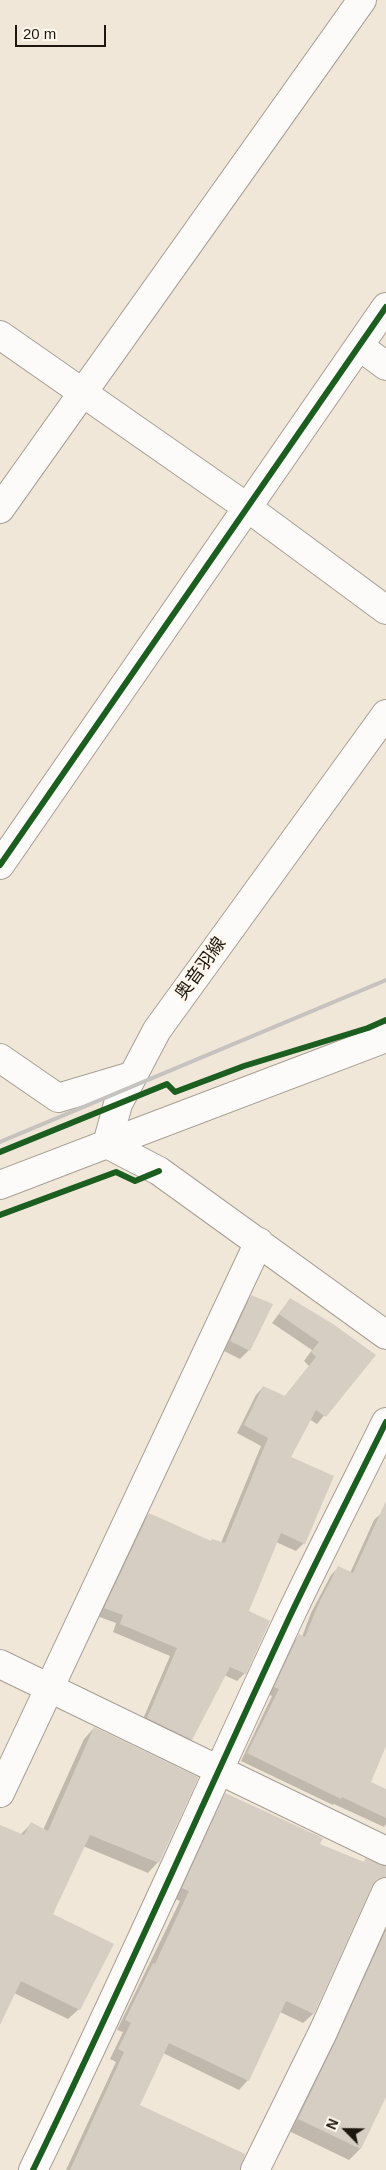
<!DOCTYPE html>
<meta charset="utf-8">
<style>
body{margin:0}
#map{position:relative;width:386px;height:2170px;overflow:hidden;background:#f1e7d9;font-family:Arial,sans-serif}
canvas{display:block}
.north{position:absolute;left:321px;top:2105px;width:50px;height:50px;-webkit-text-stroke:4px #fff8ee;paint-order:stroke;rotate:293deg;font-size:14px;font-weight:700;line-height:20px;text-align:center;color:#1d170d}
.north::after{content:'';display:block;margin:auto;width:18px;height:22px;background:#1d170d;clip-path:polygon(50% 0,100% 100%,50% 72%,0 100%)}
.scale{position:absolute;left:15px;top:25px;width:91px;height:22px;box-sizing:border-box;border:2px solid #1d170d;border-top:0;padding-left:6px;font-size:15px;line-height:18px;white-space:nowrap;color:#1d170d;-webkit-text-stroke:4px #fff8ee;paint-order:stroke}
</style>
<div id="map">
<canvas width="386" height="2170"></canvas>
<div class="north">N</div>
<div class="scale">20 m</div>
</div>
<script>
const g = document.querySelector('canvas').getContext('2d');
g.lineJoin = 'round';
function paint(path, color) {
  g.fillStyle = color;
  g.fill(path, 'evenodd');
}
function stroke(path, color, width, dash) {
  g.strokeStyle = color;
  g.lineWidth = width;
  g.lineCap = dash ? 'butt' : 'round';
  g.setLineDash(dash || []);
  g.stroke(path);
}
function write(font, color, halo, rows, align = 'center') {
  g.font = font + ' Arial,"Noto Sans JP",sans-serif';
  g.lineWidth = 4.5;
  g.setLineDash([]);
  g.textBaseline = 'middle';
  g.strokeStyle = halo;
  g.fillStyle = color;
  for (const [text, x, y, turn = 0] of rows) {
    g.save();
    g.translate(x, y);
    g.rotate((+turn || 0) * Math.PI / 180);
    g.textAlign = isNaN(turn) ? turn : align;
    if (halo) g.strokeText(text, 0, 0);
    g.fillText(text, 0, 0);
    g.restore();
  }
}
const shadow = new Path2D(`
 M 252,1296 L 271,1305 L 249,1350 L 240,1359 L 222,1350 L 243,1305 Z
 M 290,1299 L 375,1355 L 317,1424 L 309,1419 L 290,1457 L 304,1543 L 296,1551 L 276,1542 L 248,1612 L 245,1673 L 237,1681 L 224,1675 L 191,1739 L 184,1747 L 140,1726 L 170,1656 L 113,1632 L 116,1623 L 97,1616 L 141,1522 L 149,1514 L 211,1542 L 221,1543 L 261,1446 L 237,1433 L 256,1395 L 263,1387 L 284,1397 L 309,1366 L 304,1361 L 312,1350 L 272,1323 Z
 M 386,1509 L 386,1743 L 369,1783 L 386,1790 L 386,1824 L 384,1827 L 334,1804 L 333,1805 L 241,1761 L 272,1696 L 268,1694 L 292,1643 L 299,1636 L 302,1637 L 311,1613 L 331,1575 L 338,1568 L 350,1573 L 374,1520 Z
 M 94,1728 L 158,1862 L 148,1873 L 83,1846 L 51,1914 L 79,2009 L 68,2019 L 14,1993 L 0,2023 L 0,1830 L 20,1835 L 31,1824 L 43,1830 L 84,1739 Z
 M 226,1795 L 319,1845 L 371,1885 L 313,2014 L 303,2023 L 280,2012 L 248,2080 L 239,2090 L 163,2053 L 108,2170 L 66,2170 L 116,2062 L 110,2059 L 123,2032 L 117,2030 L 180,1901 L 173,1898 L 216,1805 Z
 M 386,1919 L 386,2094 L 360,2149 L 349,2160 L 287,2130 Z`);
const building = new Path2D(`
 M 251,1295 L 273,1304 L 250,1351 L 230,1341 Z
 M 290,1298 L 333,1324 L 376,1355 L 326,1417 L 316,1410 L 291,1457 L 334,1476 L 305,1544 L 281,1533 L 249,1611 L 270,1621 L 246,1674 L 230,1667 L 192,1740 L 147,1718 L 177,1648 L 120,1624 L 123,1615 L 104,1608 L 149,1513 L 211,1541 L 212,1539 L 225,1543 L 268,1438 L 244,1425 L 263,1386 L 285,1396 L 316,1357 L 311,1352 L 319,1342 L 279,1314 Z
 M 386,1501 L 386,1746 L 371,1782 L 386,1789 L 386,1818 L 342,1797 L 341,1799 L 247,1753 L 279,1689 L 274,1687 L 299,1634 L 305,1637 L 318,1605 L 338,1566 L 353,1573 Z
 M 94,1727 L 198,1777 L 197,1781 L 159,1863 L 90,1835 L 53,1914 L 114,1944 L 80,2010 L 21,1981 L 0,2025 L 0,1825 L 24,1835 L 31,1822 L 48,1831 Z
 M 225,1793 L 323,1838 L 320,1844 L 364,1862 L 365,1858 L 386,1866 L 386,1877 L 377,1879 L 372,1886 L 314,2014 L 286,2001 L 249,2081 L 169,2043 L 140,2105 L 245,2154 L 240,2170 L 70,2170 L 124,2052 L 118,2049 L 131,2023 L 125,2020 L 153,1963 L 155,1964 L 189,1891 L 182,1888 Z
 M 386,1930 L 386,2097 L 361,2149 L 298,2119 L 337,2038 Z`);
const minor = new Path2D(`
 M 0,335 L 248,508 L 386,610
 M 359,346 L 386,366
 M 0,509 L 362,0
 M 0,865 L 386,307
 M 0,1058 L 58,1098 L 132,1076
 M 107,1144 L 159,1171 L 386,1335
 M 107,1144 L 386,1038
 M 0,1664 L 386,1851
 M 0,1793 L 259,1242
 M 33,2170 C 122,1987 204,1800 290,1616 C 321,1551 354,1487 386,1422
 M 255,2170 L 323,2032 L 386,1892`);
const major = new Path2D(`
 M 0,1185 L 107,1144 L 118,1104 L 157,1030 L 386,714`);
const rail = new Path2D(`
 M 0,1142 L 386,980`);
const cycleway = new Path2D(`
 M 0,865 L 386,307
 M 0,1152 L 167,1084 L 175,1092 L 244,1066 L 368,1028 L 386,1020
 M 0,1215 L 116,1172 L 135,1181 L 159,1171
 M 33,2170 C 122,1987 204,1800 290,1616 C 321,1551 354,1487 386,1422`);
const streetNames = [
 ["奥音羽線",201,969,-54]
];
paint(shadow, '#0003');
paint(building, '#d6cec3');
stroke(minor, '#a79f94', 30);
stroke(major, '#a79f94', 30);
stroke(minor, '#fdfbf9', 28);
stroke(major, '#fdfbf9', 28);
stroke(rail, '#c6c2bf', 4);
stroke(cycleway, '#1b5e20', 6);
write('18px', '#1d170d', '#fff8ee', streetNames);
</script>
